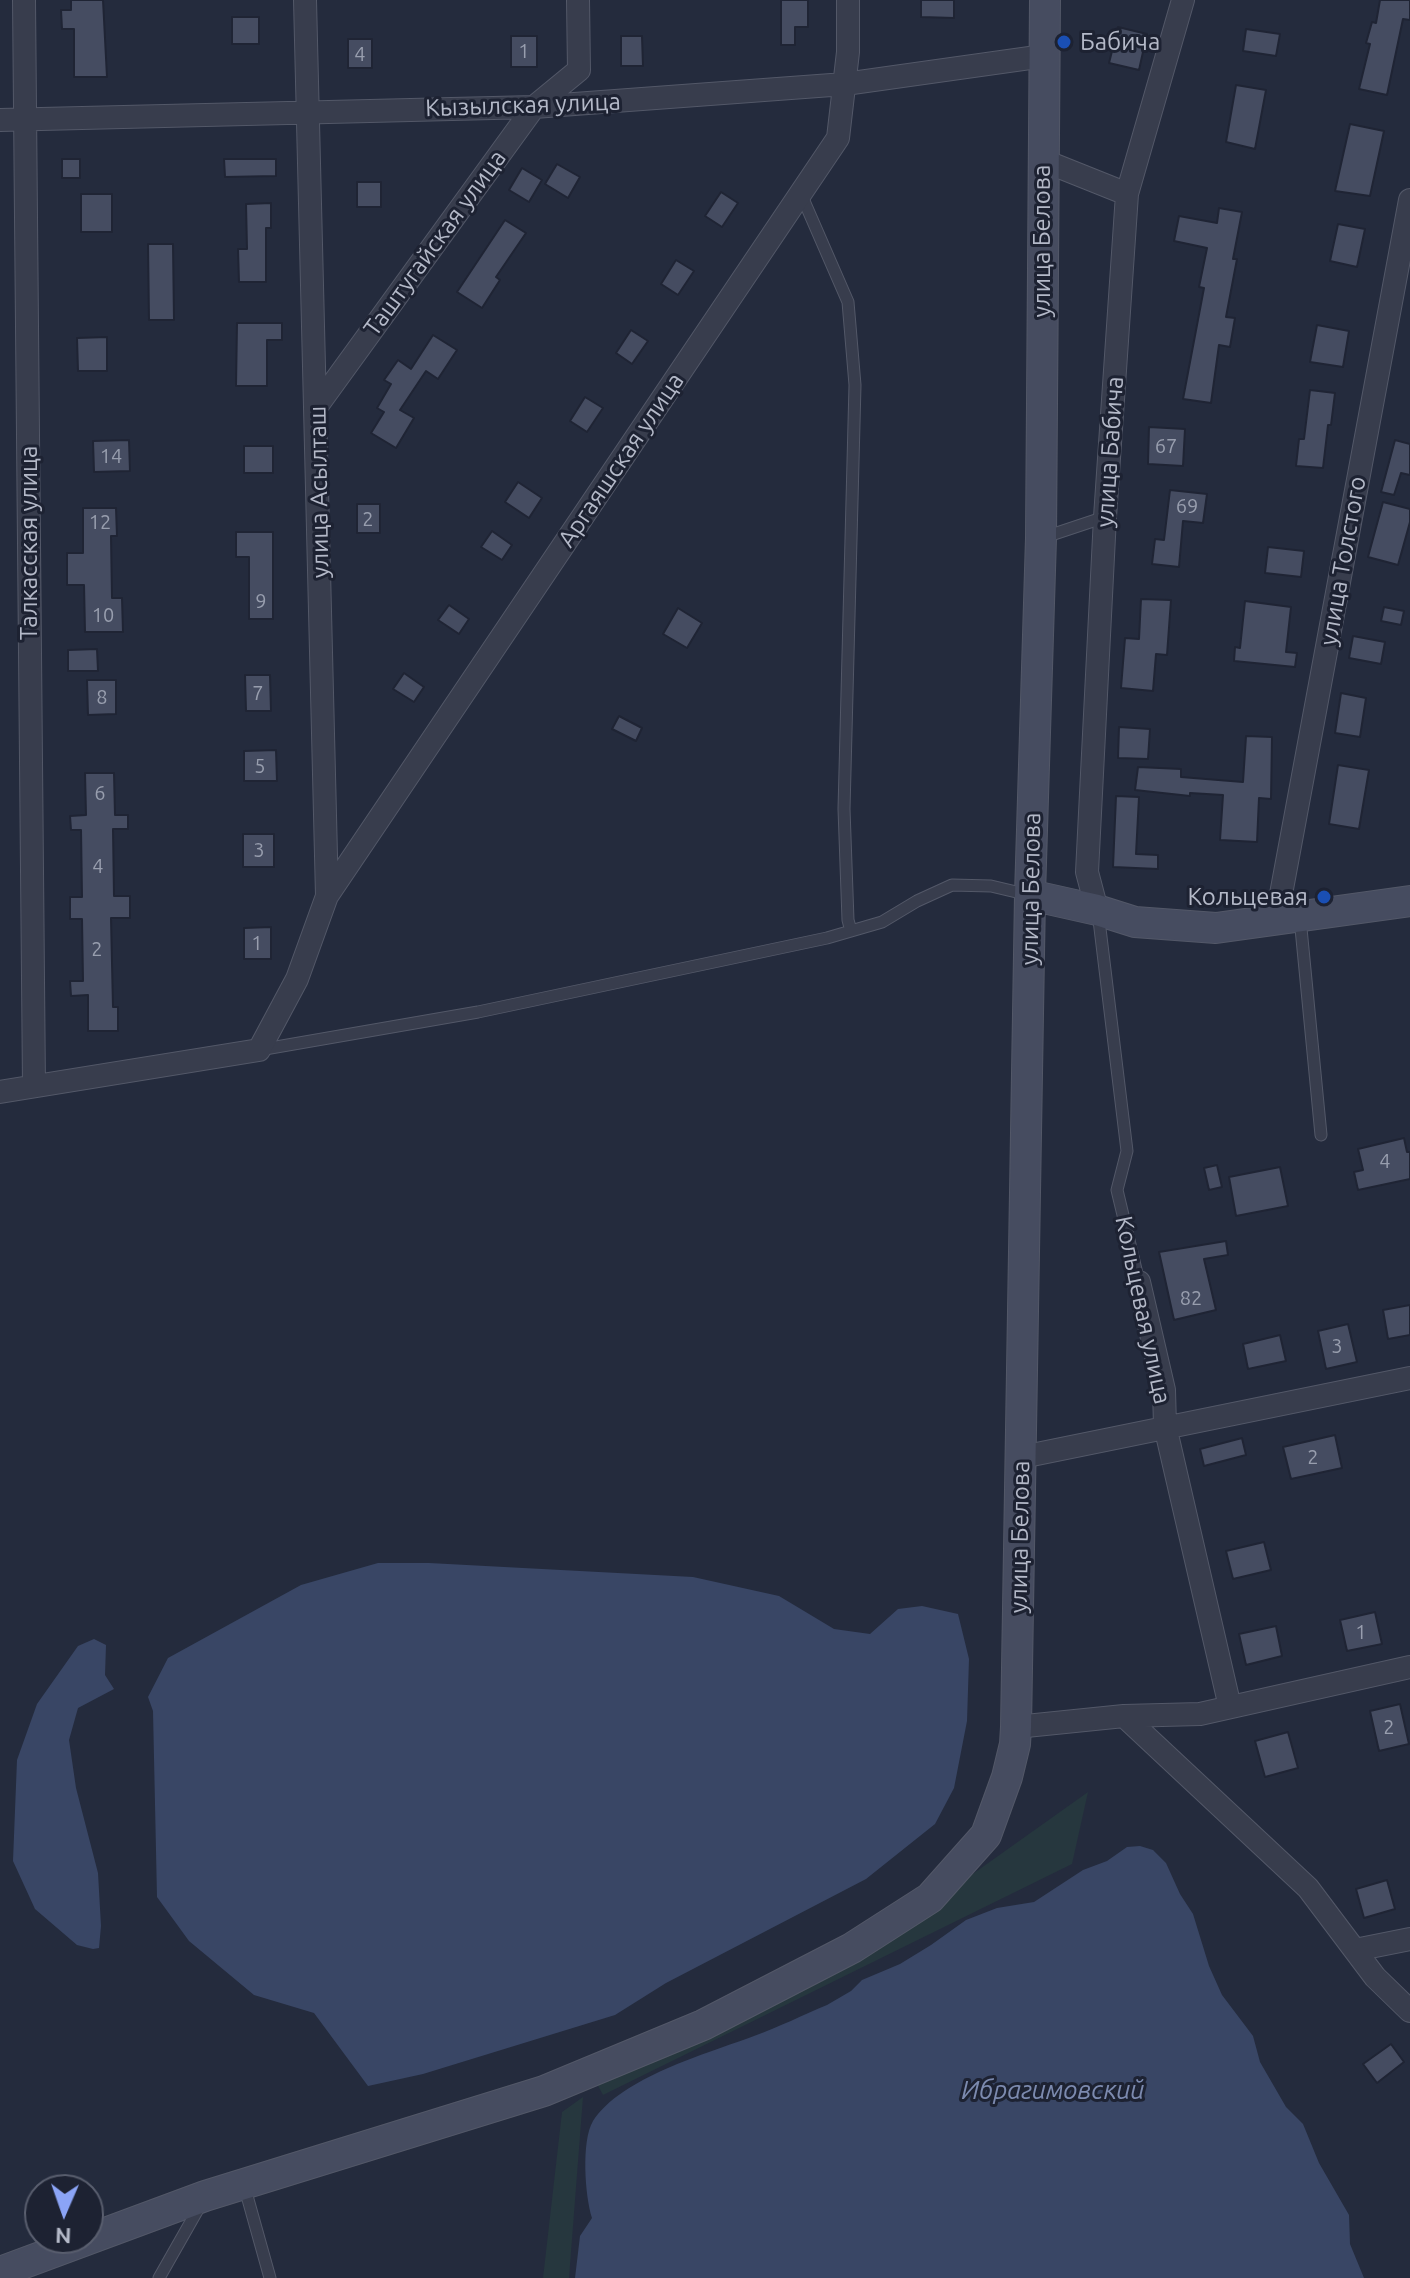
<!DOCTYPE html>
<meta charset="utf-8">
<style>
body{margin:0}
#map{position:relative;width:1410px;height:2278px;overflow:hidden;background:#242b3d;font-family:Ubuntu,sans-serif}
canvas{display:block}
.north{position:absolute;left:24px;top:2174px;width:80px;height:80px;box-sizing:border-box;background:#1d2232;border:2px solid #595e6e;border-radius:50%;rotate:182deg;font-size:22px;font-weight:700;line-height:32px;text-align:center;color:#b4b9c8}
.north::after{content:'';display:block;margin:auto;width:28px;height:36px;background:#8ba4f6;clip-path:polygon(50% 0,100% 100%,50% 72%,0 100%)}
</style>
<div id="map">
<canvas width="1410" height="2278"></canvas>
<div class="north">N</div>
</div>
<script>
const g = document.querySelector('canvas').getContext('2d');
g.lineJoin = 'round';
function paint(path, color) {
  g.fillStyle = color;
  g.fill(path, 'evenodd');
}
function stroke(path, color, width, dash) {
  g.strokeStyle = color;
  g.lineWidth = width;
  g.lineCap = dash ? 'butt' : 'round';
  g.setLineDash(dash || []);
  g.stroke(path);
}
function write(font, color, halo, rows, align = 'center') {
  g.font = font + ' Ubuntu,sans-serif';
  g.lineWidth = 6;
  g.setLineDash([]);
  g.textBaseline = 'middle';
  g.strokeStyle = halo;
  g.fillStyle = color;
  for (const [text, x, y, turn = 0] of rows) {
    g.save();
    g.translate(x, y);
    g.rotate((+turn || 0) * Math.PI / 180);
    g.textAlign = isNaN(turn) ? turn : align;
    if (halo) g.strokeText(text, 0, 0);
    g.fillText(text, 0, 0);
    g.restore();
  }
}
const green = new Path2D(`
 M 1088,1792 L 1072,1864 L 603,2095 L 594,2078 L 946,1893 Z
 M 583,2097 L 569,2278 L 543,2278 L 562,2112 Z`);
const water = new Path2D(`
 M 378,1563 L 429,1563 L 693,1577 L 779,1596 L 834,1629 L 870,1634 L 898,1609 L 922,1606 L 958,1614 L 969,1659 L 967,1721 L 954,1788 L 935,1824 L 866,1879 L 666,1983 L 615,2015 L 423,2074 L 368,2086 L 314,2013 L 254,1995 L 189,1941 L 157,1897 L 153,1711 L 148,1697 L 168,1658 L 301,1585 Z
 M 94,1639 L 106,1645 L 105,1675 L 114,1689 L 78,1708 L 69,1740 L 76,1788 L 98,1873 L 101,1926 L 99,1948 L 93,1949 L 77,1945 L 35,1909 L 13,1861 L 17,1760 L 37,1704 L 78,1646 Z
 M 1140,1846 L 1153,1850 L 1166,1863 L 1180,1894 L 1193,1914 L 1209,1966 L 1222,1995 L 1253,2036 L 1260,2062 L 1286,2107 L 1303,2124 L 1319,2163 L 1349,2215 L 1350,2244 L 1364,2278 L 575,2278 L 580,2236 L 592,2218 C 585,2196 581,2141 593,2121 C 622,2077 706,2054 754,2036 C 779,2027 803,2015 827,2005 L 851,1991 L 862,1980 L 900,1964 L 931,1945 L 966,1920 L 997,1908 L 1034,1902 L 1083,1870 L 1107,1861 L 1127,1847 Z`);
const building = new Path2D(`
 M 71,0 L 103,0 L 107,77 L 74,77 L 74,29 L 62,29 L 61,10 L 71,10 Z
 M 781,0 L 808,0 L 808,27 L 795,27 L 795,45 L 781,45 Z
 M 921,0 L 954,0 L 954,18 L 921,17 Z
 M 1380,0 L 1410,0 L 1410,20 L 1403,19 L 1387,95 L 1359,89 L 1370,44 L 1366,43 L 1372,22 L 1376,23 Z
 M 232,17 L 259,17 L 259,44 L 232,44 Z
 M 1118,27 L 1147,34 L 1139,70 L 1109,63 Z
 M 1246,29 L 1280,34 L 1276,56 L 1243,51 Z
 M 511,36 L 537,36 L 537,67 L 511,67 Z
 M 621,36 L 642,36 L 643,66 L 621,66 Z
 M 348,39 L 372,39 L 372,68 L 348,68 Z
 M 1236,85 L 1266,90 L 1255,149 L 1226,142 Z
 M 1350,124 L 1384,131 L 1370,196 L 1335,191 Z
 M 62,159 L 80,159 L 80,178 L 62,178 Z
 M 224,159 L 276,159 L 276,176 L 225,177 Z
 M 557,164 L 580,177 L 568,198 L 545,184 Z
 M 522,168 L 542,180 L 529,202 L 509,190 Z
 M 357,182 L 381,182 L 381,207 L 357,207 Z
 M 721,192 L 738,203 L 722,227 L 705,216 Z
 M 81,194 L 112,194 L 112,232 L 81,232 Z
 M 271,203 L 271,228 L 266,228 L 266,282 L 239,282 L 238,249 L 247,249 L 246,204 Z
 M 1219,208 L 1242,212 L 1233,259 L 1237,259 L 1226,317 L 1235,318 L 1230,347 L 1219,345 L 1211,403 L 1183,399 L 1204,288 L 1199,287 L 1207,248 L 1174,241 L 1179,216 L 1217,223 Z
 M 505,220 L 526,233 L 496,277 L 500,280 L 482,308 L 457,292 Z
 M 1338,224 L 1365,229 L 1357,267 L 1330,261 Z
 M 148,244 L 173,244 L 174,320 L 149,320 Z
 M 676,260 L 694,271 L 678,295 L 661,284 Z
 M 237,323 L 282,323 L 282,340 L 267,340 L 267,386 L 236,386 Z
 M 1317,325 L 1349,331 L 1343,367 L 1310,362 Z
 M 631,330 L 648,341 L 632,364 L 616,353 Z
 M 433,335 L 457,350 L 438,379 L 426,371 L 400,410 L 414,418 L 396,448 L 371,433 L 384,412 L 377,408 L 391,384 L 384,380 L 398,360 L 411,369 Z
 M 107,337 L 107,371 L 78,371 L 77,338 Z
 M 1310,390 L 1335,393 L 1331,425 L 1328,425 L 1323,468 L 1296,466 L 1299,439 L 1304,439 Z
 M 585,397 L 603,408 L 587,432 L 570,421 Z
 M 1149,427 L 1185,429 L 1183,466 L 1148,464 Z
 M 129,440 L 130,471 L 94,472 L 93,441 Z
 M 1395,440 L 1410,444 L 1410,475 L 1401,473 L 1394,495 L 1381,492 Z
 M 244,446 L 273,446 L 273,473 L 244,473 Z
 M 518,482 L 542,498 L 529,518 L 505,502 Z
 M 1170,490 L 1207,494 L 1203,523 L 1183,521 L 1179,567 L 1152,564 L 1155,539 L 1164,540 Z
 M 1383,502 L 1410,509 L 1410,522 L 1398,565 L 1368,557 Z
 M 357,504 L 380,504 L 380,533 L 357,533 Z
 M 83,508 L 116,508 L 117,536 L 111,536 L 112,598 L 122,598 L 123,632 L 85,632 L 84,585 L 67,585 L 67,553 L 83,553 Z
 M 492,531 L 512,545 L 502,560 L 481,547 Z
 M 236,532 L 273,532 L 273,619 L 249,619 L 249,557 L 236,557 Z
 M 1268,547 L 1304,551 L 1301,577 L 1265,573 Z
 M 1141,599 L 1171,600 L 1167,655 L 1156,654 L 1153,691 L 1121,688 L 1125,638 L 1139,639 Z
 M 1245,601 L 1291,607 L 1286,652 L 1297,653 L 1295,667 L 1234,661 L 1235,647 L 1240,648 Z
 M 449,605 L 469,619 L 459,634 L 438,620 Z
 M 1384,607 L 1404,611 L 1401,625 L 1381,621 Z
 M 678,608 L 702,623 L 687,648 L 663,634 Z
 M 1353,636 L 1385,642 L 1381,664 L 1349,658 Z
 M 97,649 L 98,671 L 68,671 L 68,650 Z
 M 404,673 L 424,687 L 414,702 L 393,689 Z
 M 245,675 L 270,675 L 271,711 L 246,711 Z
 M 87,680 L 116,680 L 116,714 L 88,715 Z
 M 1341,693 L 1366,698 L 1360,737 L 1335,733 Z
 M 619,716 L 642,728 L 636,741 L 612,729 Z
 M 1119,727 L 1150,729 L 1148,759 L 1118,758 Z
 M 1246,736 L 1272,737 L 1271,799 L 1259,798 L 1257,842 L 1220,840 L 1223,795 L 1190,793 L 1190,796 L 1135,790 L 1138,767 L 1181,769 L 1181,777 L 1243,782 Z
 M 276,750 L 277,781 L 244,781 L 244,751 Z
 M 1338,765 L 1369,770 L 1359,829 L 1329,824 Z
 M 85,773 L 114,773 L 115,815 L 128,815 L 128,829 L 113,829 L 114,896 L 130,896 L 130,918 L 111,918 L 113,1007 L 118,1007 L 118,1031 L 88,1031 L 88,995 L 71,996 L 70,981 L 83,981 L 82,919 L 70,919 L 70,897 L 82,897 L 81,830 L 71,830 L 70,816 L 86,815 Z
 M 1116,796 L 1139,797 L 1136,854 L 1158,855 L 1158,869 L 1113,867 Z
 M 243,834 L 274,834 L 274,867 L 243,867 Z
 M 271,927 L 271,959 L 244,959 L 244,928 Z
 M 1404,1138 L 1407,1152 L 1410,1152 L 1410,1179 L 1358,1190 L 1354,1172 L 1363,1170 L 1358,1149 Z
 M 1217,1165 L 1222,1187 L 1209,1190 L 1204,1168 Z
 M 1280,1167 L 1288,1206 L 1236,1216 L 1229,1177 Z
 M 1226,1241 L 1228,1255 L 1204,1259 L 1216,1310 L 1174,1320 L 1159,1252 Z
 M 1410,1305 L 1410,1335 L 1388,1339 L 1383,1310 Z
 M 1348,1324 L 1357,1362 L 1326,1369 L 1318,1331 Z
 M 1280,1335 L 1286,1361 L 1248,1369 L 1243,1344 Z
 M 1335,1435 L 1342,1468 L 1291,1479 L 1283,1447 Z
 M 1242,1438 L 1246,1455 L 1204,1466 L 1200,1449 Z
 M 1264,1542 L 1271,1570 L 1233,1579 L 1226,1551 Z
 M 1375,1612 L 1382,1644 L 1347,1651 L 1340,1620 Z
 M 1276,1626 L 1282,1656 L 1246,1665 L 1239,1634 Z
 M 1400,1704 L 1409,1744 L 1379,1751 L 1370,1711 Z
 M 1288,1732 L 1298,1768 L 1265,1777 L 1255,1741 Z
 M 1387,1880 L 1395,1909 L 1364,1918 L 1356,1889 Z
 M 1391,2044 L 1404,2062 L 1377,2083 L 1363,2064 Z`);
const service = new Path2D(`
 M 801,194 L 848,302 L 855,385 L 844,809 L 848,920 L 851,931
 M 1045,537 L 1105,517
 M 1098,912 L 1127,1151 L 1117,1190 L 1139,1282
 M 1300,918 L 1321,1135
 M 259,1050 L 478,1012 L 827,938 L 882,922 L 917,901 L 952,885 L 991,886 L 1029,895
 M 244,2185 L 270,2278
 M 159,2278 L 201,2204`);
const minor = new Path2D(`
 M 24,0 L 34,1086
 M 0,120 L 534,107 L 845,84 L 1044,56
 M 1042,160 L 1127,194
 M 317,406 L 534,107 L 579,70 L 578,0
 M 327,896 L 838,138 L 848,52 L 848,0
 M 1097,910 L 1087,872 L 1105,517 L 1127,194 L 1183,0
 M 1276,921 L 1410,200
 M 0,1092 L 259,1050 L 297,979 L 327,896 L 305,0
 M 1139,1282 L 1164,1390 L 1165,1426 L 1230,1707
 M 1022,1457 L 1410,1378
 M 1124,1716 L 1308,1888 L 1375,1977 L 1410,2011
 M 1016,1727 L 1124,1716 L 1200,1714 L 1410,1667
 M 1355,1950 L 1410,1939`);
const secondary = new Path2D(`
 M 1030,895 L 1097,910 L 1135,922 L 1216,928 L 1410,901
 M 0,2272 L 205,2196 L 544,2091 L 703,2025 L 852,1948 L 930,1898 L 986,1835 L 1007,1777 L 1015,1744 L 1016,1727 L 1030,895 L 1041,538 L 1045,0`);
const markers = [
 [1064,42,8,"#1a4fb4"],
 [1324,897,8,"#1a4fb4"]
];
const numberNames = [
 ["1",524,51],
 ["4",360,54],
 ["67",1166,446],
 ["14",111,456],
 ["69",1187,506],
 ["2",368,519],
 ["12",100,522],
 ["9",261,601],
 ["10",103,615],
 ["7",258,693],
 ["8",102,697],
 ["5",260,766],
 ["6",100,793],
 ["3",259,850],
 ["4",98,866],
 ["1",257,943],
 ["2",97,949],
 ["4",1385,1161],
 ["82",1191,1298],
 ["3",1337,1346],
 ["2",1313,1457],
 ["1",1361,1632],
 ["2",1389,1727]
];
const poiNames = [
 ["Бабича",1080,42],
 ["Кольцевая",1308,897,"right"]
];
const streetNames = [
 ["Кызылская улица",523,105,-2],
 ["улица Белова",1042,241,-90],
 ["Таштугайская улица",435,243,-54],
 ["улица Бабича",1110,452,-86],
 ["Аргаяшская улица",621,460,-56],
 ["улица Асылташ",319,492,-91],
 ["Талкасская улица",29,543,-90],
 ["улица Толстого",1343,561,-80],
 ["улица Белова",1031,889,-89],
 ["Кольцевая улица",1143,1310,78],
 ["улица Белова",1020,1537,-89]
];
const waterNames = [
 ["Ибрагимовский",1053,2090]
];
paint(green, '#26373e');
paint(water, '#394665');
paint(building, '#454c61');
stroke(building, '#1f2434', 2);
stroke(service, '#535868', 13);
stroke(minor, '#535868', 24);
stroke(secondary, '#535868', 32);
stroke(service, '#383d4d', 11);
stroke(minor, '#383d4d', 22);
stroke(secondary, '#464c60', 30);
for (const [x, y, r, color] of markers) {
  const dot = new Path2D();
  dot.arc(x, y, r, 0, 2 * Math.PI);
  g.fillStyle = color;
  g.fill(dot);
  stroke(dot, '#1d2232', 3);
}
write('20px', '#989eae', null, numberNames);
write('24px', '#b4b9c8', '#1d2232', poiNames, 'left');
write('24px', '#b4b9c8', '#1d2232', streetNames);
write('italic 26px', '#7c8aaf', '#1d2232', waterNames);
</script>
